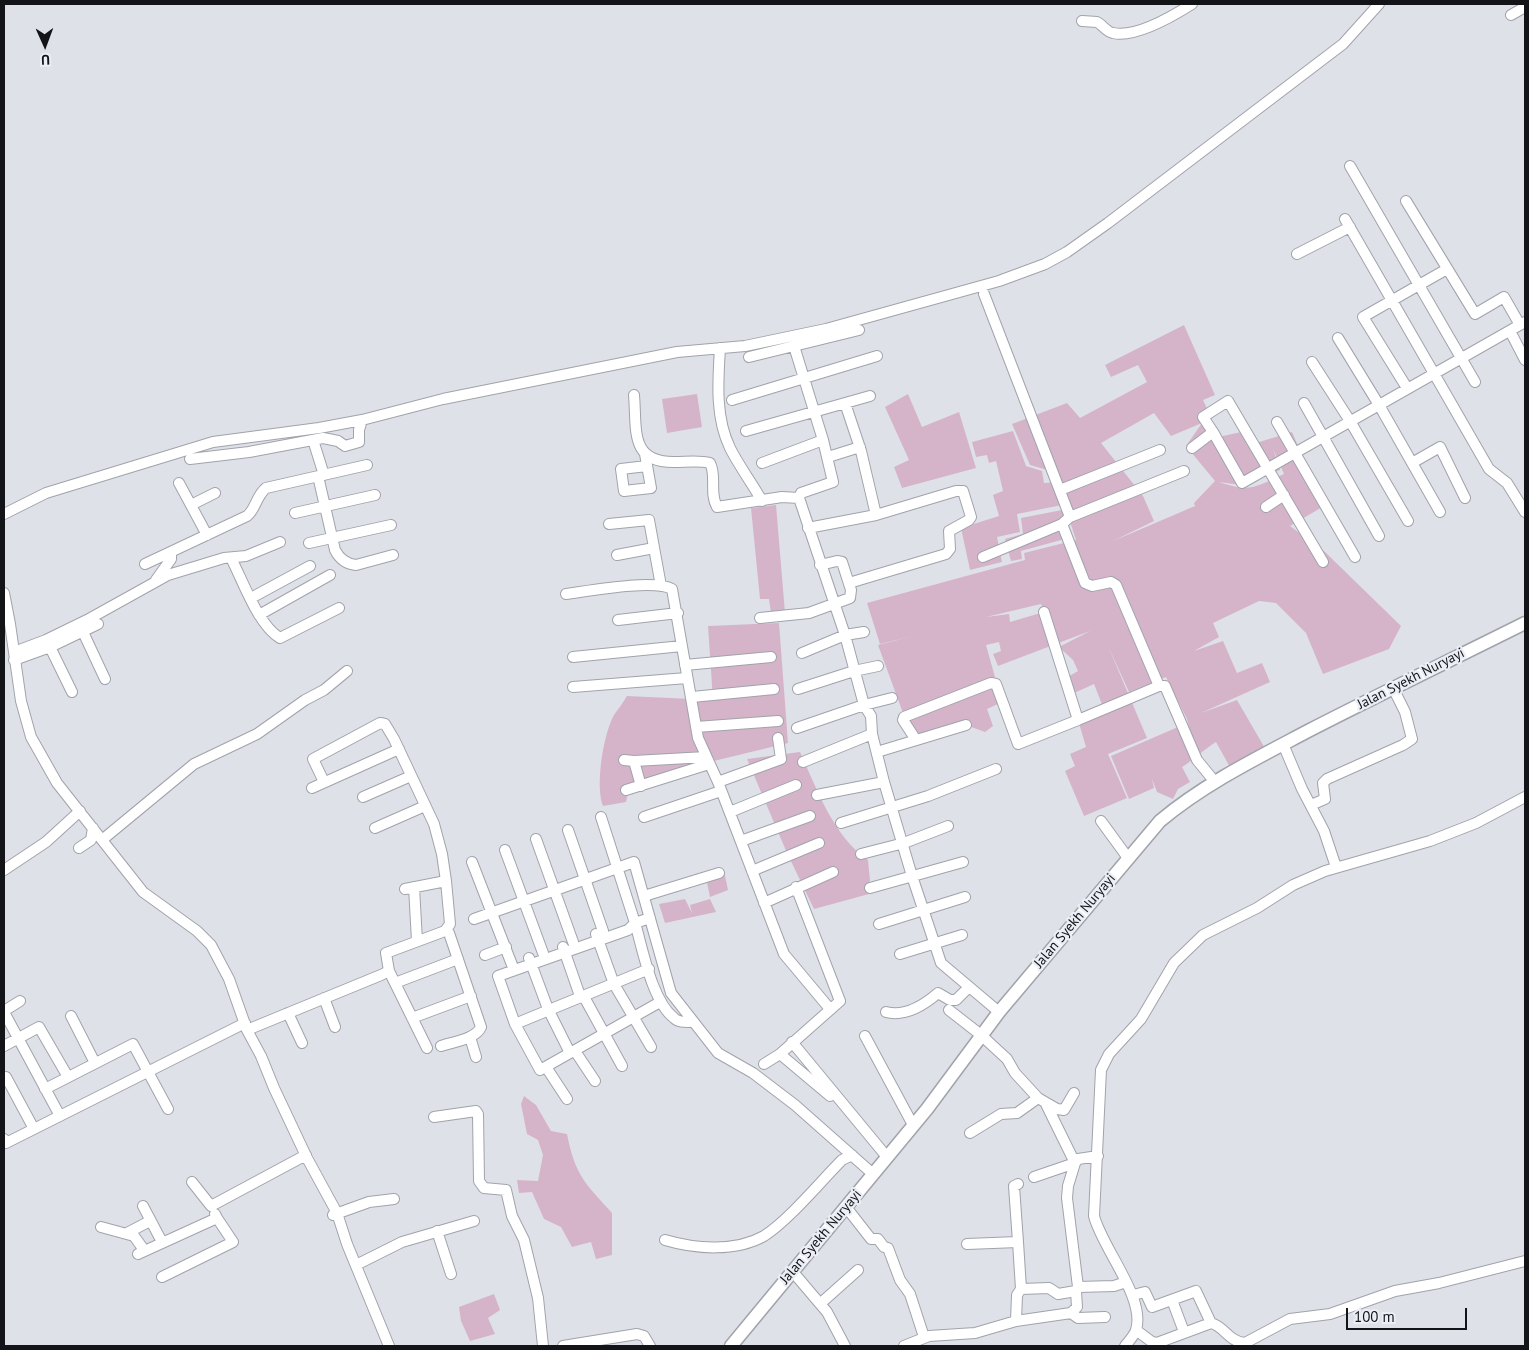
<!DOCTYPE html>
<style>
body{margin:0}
#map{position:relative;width:1529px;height:1350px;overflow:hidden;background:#dfe1e9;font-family:"PT Sans",sans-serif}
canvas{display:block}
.frame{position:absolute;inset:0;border:5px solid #131417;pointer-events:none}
.north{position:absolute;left:20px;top:20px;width:50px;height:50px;-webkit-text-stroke:4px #eceef6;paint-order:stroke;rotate:178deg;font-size:14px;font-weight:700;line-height:20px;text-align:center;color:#131417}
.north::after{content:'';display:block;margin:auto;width:18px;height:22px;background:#131417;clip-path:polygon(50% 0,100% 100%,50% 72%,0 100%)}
.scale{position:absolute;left:1346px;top:1308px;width:121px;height:22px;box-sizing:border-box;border:2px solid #131417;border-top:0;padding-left:6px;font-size:15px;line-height:18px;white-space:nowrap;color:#131417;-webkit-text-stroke:4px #eceef6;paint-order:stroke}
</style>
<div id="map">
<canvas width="1529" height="1350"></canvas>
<div class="frame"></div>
<div class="north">U</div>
<div class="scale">100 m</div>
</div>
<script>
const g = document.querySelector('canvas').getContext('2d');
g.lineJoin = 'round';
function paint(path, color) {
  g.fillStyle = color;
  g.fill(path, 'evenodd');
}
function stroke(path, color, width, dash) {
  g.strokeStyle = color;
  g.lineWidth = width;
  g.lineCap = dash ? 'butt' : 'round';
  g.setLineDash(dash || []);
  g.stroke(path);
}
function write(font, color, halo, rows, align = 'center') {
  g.font = font + ' "PT Sans",sans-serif';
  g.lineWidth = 4.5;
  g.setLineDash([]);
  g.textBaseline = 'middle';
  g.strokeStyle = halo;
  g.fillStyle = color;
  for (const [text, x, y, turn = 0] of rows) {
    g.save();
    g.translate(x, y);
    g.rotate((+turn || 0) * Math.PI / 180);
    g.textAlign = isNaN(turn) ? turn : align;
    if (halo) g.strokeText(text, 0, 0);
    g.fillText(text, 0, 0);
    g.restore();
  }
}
const green = new Path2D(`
 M 1184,325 L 1215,395 L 1203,400 L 1212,419 L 1203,422 L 1214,438 L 1250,430 L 1256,443 L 1292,432 L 1324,506 L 1290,526 L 1325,552 L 1401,626 L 1389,649 L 1323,674 L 1306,633 L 1276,603 L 1259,601 L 1213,623 L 1219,637 L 1194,651 L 1223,641 L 1237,673 L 1262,663 L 1270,682 L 1201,713 L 1237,700 L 1266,750 L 1231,769 L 1216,742 C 1203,750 1195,759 1182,767 L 1190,782 L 1178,789 L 1173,799 L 1157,792 L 1152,779 L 1154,788 L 1129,799 L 1111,756 L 1185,724 L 1191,735 L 1187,719 L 1166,677 L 1129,692 L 1108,646 L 1147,738 L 1108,754 L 1127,798 L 1084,816 L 1065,771 L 1075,766 L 1070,754 L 1086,747 L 1078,720 L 1103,707 L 1094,684 L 1072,694 L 1066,678 L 1078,671 L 1073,660 L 1059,647 L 1090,631 L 998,666 L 993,654 L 1001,651 L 999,642 L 986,645 L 995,677 L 903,713 L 878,645 L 913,636 L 880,644 L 867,603 L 1025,560 L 1024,553 L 1076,540 L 1054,472 L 1030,465 L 1012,424 L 1067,403 L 1080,418 L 1147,382 L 1138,365 L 1111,377 L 1105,365 ZM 1154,413 L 1171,436 L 1202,423 L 1186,446 L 1215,481 L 1194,503 L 1195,506 L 1113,541 L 1154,521 L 1143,496 L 1101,443 ZM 1273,449 L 1284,474 C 1255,487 1251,493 1219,482 L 1241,485 L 1280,470 ZM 1041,604 L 1044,612 L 1010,622 L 1009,614 L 986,617 Z
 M 697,394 L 702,427 L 667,433 L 662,399 Z
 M 908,394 L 922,427 L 959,412 L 976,468 L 902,488 L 894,467 L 909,460 L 885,407 Z
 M 1013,431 L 1026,466 L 1042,471 L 1044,483 L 1056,482 L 1062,505 L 1017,514 L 1020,532 L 997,537 L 1002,562 L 970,570 L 961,528 L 999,516 L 993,495 L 1003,491 L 996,461 L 989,463 L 987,455 L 976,457 L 972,442 Z
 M 776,505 L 785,613 L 771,613 L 769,599 L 760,599 L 751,508 Z
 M 1062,510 L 1072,537 L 1021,551 L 1022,559 L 1011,561 L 1005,539 L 1023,534 L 1021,518 Z
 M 779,623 L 788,743 L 685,768 L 628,793 L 626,802 L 603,806 C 595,786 603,735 614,715 C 618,709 623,703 627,696 L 713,700 L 708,626 Z
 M 994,685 L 1000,703 L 987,709 L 993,726 L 985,732 L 966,725 L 918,737 L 905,719 Z
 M 800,752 C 817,789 833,836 868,860 L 870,881 L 866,886 L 869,894 L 814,909 L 787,853 L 747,759 Z
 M 724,871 L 728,890 L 710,897 L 706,878 Z
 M 685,899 L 692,913 L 690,905 L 710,899 L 716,912 L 665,923 L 659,904 Z
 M 524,1096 L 536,1105 L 551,1131 L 567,1134 C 575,1175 585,1183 612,1213 L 612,1255 L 596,1259 L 591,1242 L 572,1247 L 561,1227 L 544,1219 L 532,1192 L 519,1193 L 517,1180 L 538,1181 L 543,1155 L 538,1140 L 527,1134 L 521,1104 Z
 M 494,1294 L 500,1310 L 488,1318 L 495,1334 L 470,1341 L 461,1321 L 459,1307 Z`);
const minor = new Path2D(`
 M 1511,15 L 1525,7
 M 1082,21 L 1097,22 C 1103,25 1106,32 1113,33 C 1135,38 1173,16 1192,4
 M 1350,166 L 1475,382
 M 1406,201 L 1475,314 L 1504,297 L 1520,325
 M 1345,219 L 1489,469 L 1507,483 L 1525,512
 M 1297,254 L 1350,227
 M 1510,331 L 1525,360
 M 1338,338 L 1379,405 L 1440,512
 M 794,346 L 823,440 L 833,482 L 801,493 L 799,498 L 845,635 L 864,705 L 871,716 L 872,734 L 884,782 L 912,876 L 941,963 L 999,1012
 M 720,348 C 718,381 715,417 730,448 C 739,466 752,483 762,501
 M 749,357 L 859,330
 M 1312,362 L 1350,421 L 1408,521
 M 1407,388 L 1363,317 L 1447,269
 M 634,395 C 637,429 629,463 675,462 C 686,462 699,460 710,463 C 717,476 709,493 717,507 L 782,497 L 799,498
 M 732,400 L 877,356
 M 845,403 L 861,451 L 876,515
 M 1304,403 L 1379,536
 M 1277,422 L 1355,557
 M 746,431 L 870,396
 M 1213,432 L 1203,417 L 1228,401 L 1323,562
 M 313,440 L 324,475
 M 1192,448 L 1213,432 L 1242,483 L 1525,322
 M 645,454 L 651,488 L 624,491 L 621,469 L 647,466
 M 828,457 L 860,447
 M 190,459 L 249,452 L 323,438 L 338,441 L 345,446 L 359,442 L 359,430 L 362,420
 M 762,463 L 823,440
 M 1412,463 L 1440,447 L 1465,498
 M 318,476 L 335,550 C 339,558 346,564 356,565 L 393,555
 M 179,483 L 207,535
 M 1060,490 L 1160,450
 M 191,505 L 215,493
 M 1266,507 L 1284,495
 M 295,513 L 375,495
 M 4,514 L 46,493 L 213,442 L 319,428 L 362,420 L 443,399 L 677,352 L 745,346 L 826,329 L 999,281 L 1045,264 L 1067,252 L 1108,223 L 1343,44 L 1379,4
 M 1070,517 L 1184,471
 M 609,524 L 649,520 L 661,586
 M 1062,524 L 1085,583 L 1092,586 L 1111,582 L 1116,585 L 1159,686
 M 808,528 L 876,515 L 956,491 L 963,491 L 971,517 L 969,520 L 949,531 L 950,549 L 946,554 L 849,583
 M 309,543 L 391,525
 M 617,555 L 654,548
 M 983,557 L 1062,524 L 1070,517 L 984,294
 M 231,558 C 243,581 258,625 280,638 L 339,608
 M 145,564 L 247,516 C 256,509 256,496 266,488 L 367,465
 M 156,580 L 171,559 L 171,552
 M 4,593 L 10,624 L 21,701 L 31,737 L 57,783 L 143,892 L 197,931 L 211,945 L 229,979 L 247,1030 L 261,1056 L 274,1088 L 307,1158 L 337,1213 L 347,1244 L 389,1346
 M 566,594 C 589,591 653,579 672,589 L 698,738 L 718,782 L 784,954 L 830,1009
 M 251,598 L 310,566
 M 259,615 L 330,575
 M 760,618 L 809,613 L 850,598 L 851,590 L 842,562 L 837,561 L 820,565
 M 618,620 L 678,613
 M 83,632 L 105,679
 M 50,647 L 72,692
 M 14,652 L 46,640 L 87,620 L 168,575 L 224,558 L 246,556 L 280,542
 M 802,653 L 845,635 L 864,632
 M 573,657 L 682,646
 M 14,660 L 50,647 L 98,624
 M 685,665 L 771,657
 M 573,687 L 687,678
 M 798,689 L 854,671 L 878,666
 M 692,697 L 774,689
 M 1078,720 L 1159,686 L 1165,686 L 1197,760 L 1215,782
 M 696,727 L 778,721
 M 797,728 L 864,705 L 892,698
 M 916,740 L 903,720 L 904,717 L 991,683 L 996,684 L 1018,744 L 1078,720 L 1044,612
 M 1283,744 L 1302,789 L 1324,831 L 1336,867
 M 877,752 L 966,725
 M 624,760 L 634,761 L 706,757
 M 634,761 L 641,786
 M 803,762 L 872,734
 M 324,782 L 313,759 L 380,723 L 385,724 L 394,739 L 434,824 L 442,854 L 446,881
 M 718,782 L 781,759 L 778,738
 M 312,788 L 399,749
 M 626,790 L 709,764
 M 817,795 L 884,782
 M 363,797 L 411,776
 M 1311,805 L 1325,799 L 1323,783 L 1327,779 L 1403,745 L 1412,739 L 1405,712 L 1393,688
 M 730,812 L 796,785
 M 601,817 L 635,923 L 628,930 L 498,976 L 515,1024 L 540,1070 L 660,1002
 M 644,817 L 721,791
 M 1101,821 L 1128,858
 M 841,823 L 928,796 L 996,769
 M 375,828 L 425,806
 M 568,830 L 603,931
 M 536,839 L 573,942
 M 102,840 L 194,764 L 257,734 L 305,700 L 324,690 L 347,671
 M 741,841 L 810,816
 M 79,848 L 91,840 L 93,828
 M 505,850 L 543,953
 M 861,854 L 904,843 L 948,826
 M 472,862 L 514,970
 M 4,870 L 46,842 L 80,811
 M 752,871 L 819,843
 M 414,887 L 417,941
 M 870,888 L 963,862
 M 644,896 L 719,873
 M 764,903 L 833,872
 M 650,918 L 635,923 C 643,950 652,1001 674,1018 C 679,1023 686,1022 693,1022
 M 474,919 L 634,862 L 671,993 L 718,1053 L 753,1073 L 795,1105 L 873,1174
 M 879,924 L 965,897
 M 596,934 L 614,984 L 651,1047
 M 563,947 L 580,996
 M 900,954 L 962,935
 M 485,955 L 506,947
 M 529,958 L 548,1009 L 570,1053
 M 389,971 L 427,1048
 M 395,983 L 458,959
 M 583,995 L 622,1066
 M 324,998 L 335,1027
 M 949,1010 L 981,1035 L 1007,1059 L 1015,1073 L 1038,1098 L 1057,1109 L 1064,1110 L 1074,1093
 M 4,1011 L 20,1001
 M 4,1012 L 60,1116
 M 886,1012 C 905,1017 923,1006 938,993 L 950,1000 L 956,1000 L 969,987
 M 288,1013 L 302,1043
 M 71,1016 L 95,1063
 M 412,1018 L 471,996
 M 515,1024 L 649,969
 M 247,1030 L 381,975 L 389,971 L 386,953 L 445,931 L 450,924 L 446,881 L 405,889
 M 865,1036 L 913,1125
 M 470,1037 L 476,1057
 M 792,1042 L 887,1157
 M 4,1046 L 39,1027 L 68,1077
 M 441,1046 C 453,1042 476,1039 481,1027 L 449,933 L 445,931
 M 575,1051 L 595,1081
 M 780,1054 L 830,1096
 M 764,1064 L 780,1054 L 840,1001 L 796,887
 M 546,1067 L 567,1099
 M 6,1077 L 34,1129
 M 45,1089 L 133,1044 L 168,1109
 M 434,1117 L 476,1111 L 478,1114 L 479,1181 L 484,1188 L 506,1190 L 512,1216 L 524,1240 L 538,1298 L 543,1346
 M 970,1133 L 1001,1114 L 1017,1113 L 1038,1098
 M 4,1139 L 6,1143 L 245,1023
 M 1034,1177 L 1075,1163 L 1078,1159 L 1098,1156
 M 192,1182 L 211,1206 L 306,1155
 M 1018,1184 L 1014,1186 L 1018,1242
 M 143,1206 L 162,1242
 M 846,1207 L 871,1239 L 878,1239 L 884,1247 L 888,1248 L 900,1280 L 910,1294 L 924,1337
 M 333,1215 L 369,1202 L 394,1199
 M 101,1227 L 134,1236 L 144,1250
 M 437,1231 L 451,1274
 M 127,1233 L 150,1221
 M 665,1240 C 695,1249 736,1252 764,1236 C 789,1220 820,1182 842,1160 L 852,1155
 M 967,1244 L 1018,1242 L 1021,1289
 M 138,1254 L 217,1218 L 215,1214
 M 356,1265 L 402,1242 L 474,1221
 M 793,1272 L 827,1312 L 845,1346
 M 162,1277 L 233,1242 L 217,1218
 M 1078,1287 L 1114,1286 L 1126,1282
 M 1133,1295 L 1145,1292 L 1152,1307 L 1196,1291 L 1211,1323
 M 1172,1300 L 1184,1332
 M 821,1303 L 858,1270
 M 1071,1313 L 1078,1318 L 1105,1317
 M 1016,1321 L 1017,1295 L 1021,1289 L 1049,1288 L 1058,1294 L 1076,1291
 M 1136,1330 L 1152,1342 L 1157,1343 L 1211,1323 C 1224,1326 1229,1342 1245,1343 L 1290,1319 L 1330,1314 L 1395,1291 L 1439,1283 L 1525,1261
 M 563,1346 L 637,1334 L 644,1336 L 650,1346
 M 904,1346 L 929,1336 L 975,1333 L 1016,1321 L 1071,1313 L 1077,1307 L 1076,1291 L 1078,1287 L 1067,1198 L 1068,1186 L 1075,1163 L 1045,1102
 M 1125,1346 C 1129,1341 1134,1336 1136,1330 C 1146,1298 1102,1248 1094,1216 L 1101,1070 L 1109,1054 L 1141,1019 L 1174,963 L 1203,935 L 1257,908 L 1293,885 L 1325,871 L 1430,841 L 1476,823 L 1525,797`);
const major = new Path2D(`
 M 731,1346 L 927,1109 L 999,1012 L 1160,821 C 1204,784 1257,758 1308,731 C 1380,694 1453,659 1525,623`);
const streetNames = [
 ["Jalan Syekh Nuryayi",1411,679,-27],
 ["Jalan Syekh Nuryayi",1075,921,-50],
 ["Jalan Syekh Nuryayi",821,1237,-50]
];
paint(green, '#d5b4c9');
stroke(minor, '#a1a3ab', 12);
stroke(major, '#a1a3ab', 15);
stroke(minor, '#fff', 10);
stroke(major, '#fff', 12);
write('14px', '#131417', '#eceef6', streetNames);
</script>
